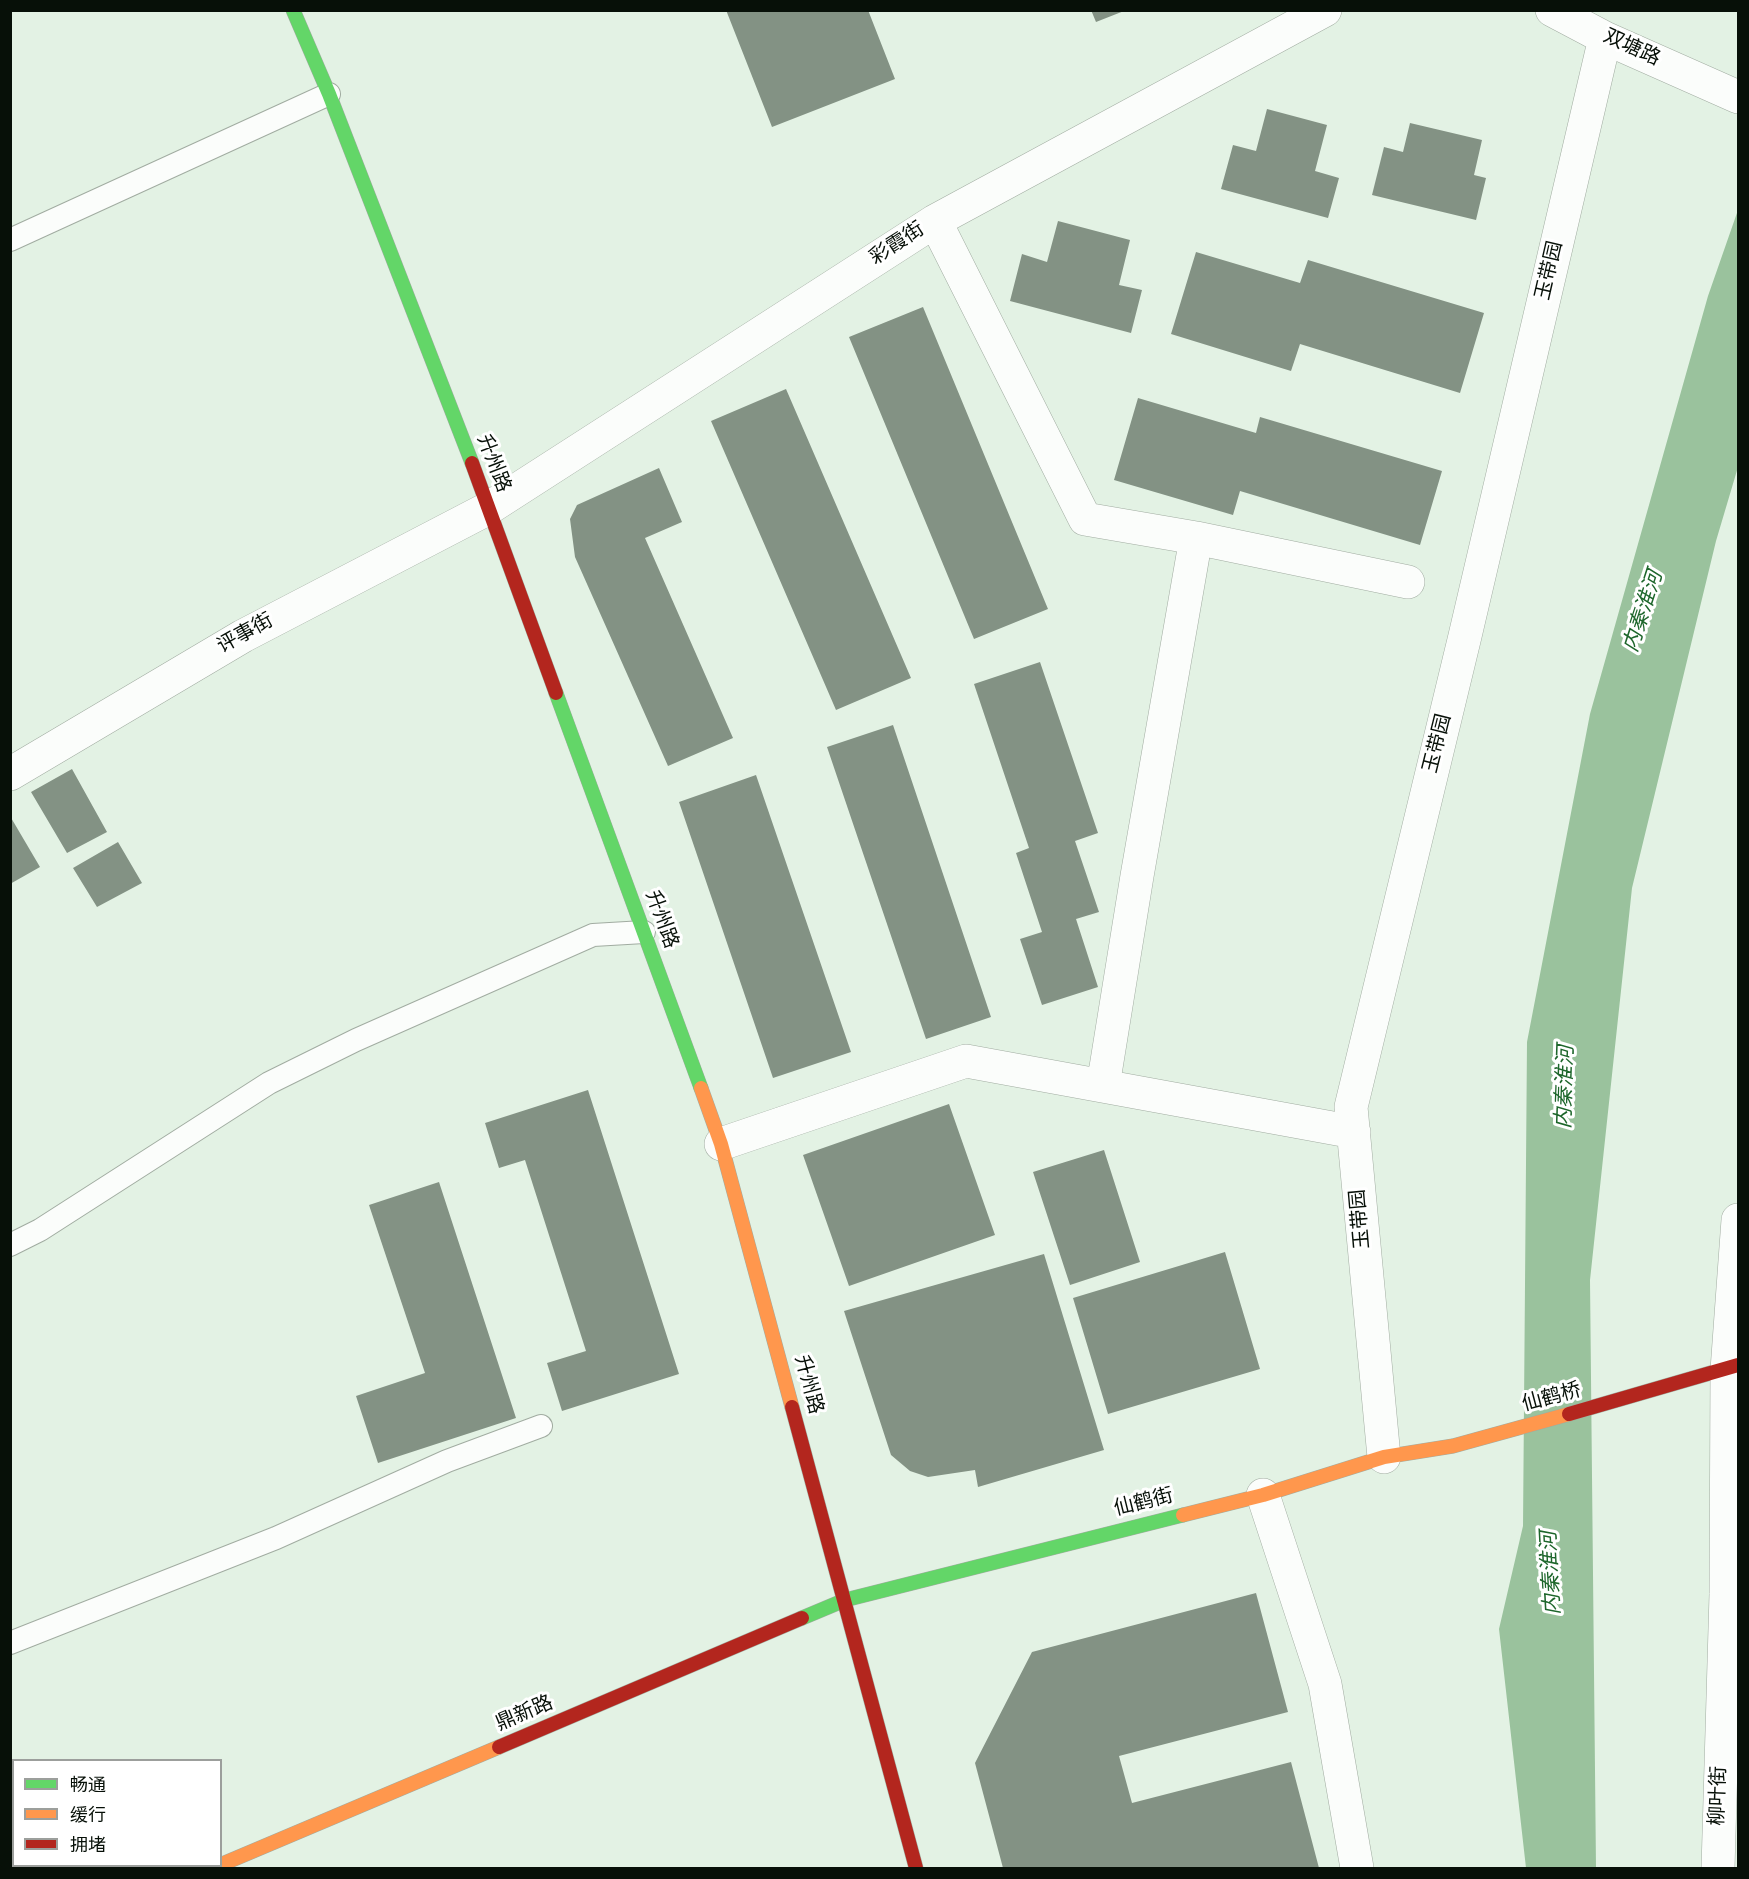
<!DOCTYPE html>
<meta charset="utf-8">
<style>
body{margin:0}
#map{position:relative;width:1749px;height:1879px;overflow:hidden;background:#e3f2e4;font-family:Spectral,"Noto Sans SC",serif}
canvas{display:block}
.frame{position:absolute;inset:0;border:12px solid #071008;pointer-events:none}
.legend{position:absolute;left:12px;top:1759px;width:210px;height:108px;box-sizing:border-box;background:#fff;border:2px solid #9c9f9c;margin:0;padding:8px 10px;list-style:none;font-size:18px;color:#071008}
.legend li{display:flex;align-items:center;gap:12px;height:30px}
.legend b{width:30px;border:2px solid #9c9f9c}
</style>
<div id="map">
<canvas width="1749" height="1879"></canvas>
<div class="frame"></div>
<ul class="legend">
<li><b style="height:8px;background:#63d668"></b>畅通</li>
<li><b style="height:8px;background:#ff974d"></b>缓行</li>
<li><b style="height:8px;background:#b3261e"></b>拥堵</li>
</ul>
</div>
<script>
const g = document.querySelector('canvas').getContext('2d');
g.lineJoin = 'round';
function paint(path, color) {
  g.fillStyle = color;
  g.fill(path, 'evenodd');
}
function stroke(path, color, width, dash) {
  g.strokeStyle = color;
  g.lineWidth = width;
  g.lineCap = dash ? 'butt' : 'round';
  g.setLineDash(dash || []);
  g.stroke(path);
}
function write(font, color, halo, rows, align = 'center') {
  g.font = font + ' Spectral,"Noto Sans SC",serif';
  g.lineWidth = 6;
  g.setLineDash([]);
  g.textBaseline = 'middle';
  g.strokeStyle = halo;
  g.fillStyle = color;
  for (const [text, x, y, turn = 0] of rows) {
    g.save();
    g.translate(x, y);
    g.rotate((+turn || 0) * Math.PI / 180);
    g.textAlign = isNaN(turn) ? turn : align;
    if (halo) g.strokeText(text, 0, 0);
    g.fillText(text, 0, 0);
    g.restore();
  }
}
const water = new Path2D(`
 M 1738,210 L 1738,467 L 1716,541 L 1632,888 L 1590,1280 L 1596,1868 L 1526,1868 L 1499,1629 L 1523,1526 L 1527,1042 L 1590,714 L 1708,296 Z`);
const building = new Path2D(`
 M 726,10 L 868,10 L 895,79 L 772,127 Z
 M 1091,10 L 1124,10 L 1124,11 L 1096,22 Z
 M 1267,109 L 1327,125 L 1315,171 L 1339,178 L 1328,218 L 1221,189 L 1233,145 L 1256,151 Z
 M 1410,123 L 1482,140 L 1474,175 L 1486,178 L 1476,220 L 1372,195 L 1384,147 L 1403,152 Z
 M 1058,221 L 1130,240 L 1119,285 L 1142,290 L 1131,333 L 1010,301 L 1022,254 L 1047,262 Z
 M 1196,252 L 1300,283 L 1308,260 L 1484,313 L 1460,393 L 1300,344 L 1291,371 L 1171,334 Z
 M 923,307 L 1048,609 L 974,639 L 849,337 Z
 M 786,389 L 911,678 L 836,710 L 711,421 Z
 M 1138,398 L 1256,433 L 1260,417 L 1442,471 L 1420,545 L 1240,491 L 1233,515 L 1114,480 Z
 M 659,468 L 682,522 L 645,538 L 733,738 L 668,766 L 575,557 L 570,519 L 577,505 Z
 M 1040,662 L 1098,833 L 1075,841 L 1099,912 L 1076,919 L 1098,987 L 1042,1005 L 1020,939 L 1042,932 L 1016,853 L 1029,848 L 974,684 Z
 M 893,725 L 991,1017 L 926,1039 L 827,747 Z
 M 72,769 L 107,832 L 67,853 L 31,792 Z
 M 756,775 L 851,1052 L 773,1078 L 679,802 Z
 M 10,816 L 40,867 L 10,884 Z
 M 118,842 L 142,883 L 97,907 L 73,868 Z
 M 588,1090 L 679,1374 L 562,1411 L 547,1363 L 586,1351 L 525,1160 L 499,1168 L 485,1123 Z
 M 949,1104 L 995,1235 L 849,1286 L 803,1155 Z
 M 1104,1150 L 1140,1262 L 1070,1285 L 1033,1172 Z
 M 439,1182 L 516,1418 L 378,1463 L 356,1396 L 425,1373 L 369,1205 Z
 M 1225,1252 L 1260,1369 L 1108,1414 L 1073,1298 Z
 M 1044,1254 L 1104,1450 L 978,1487 L 975,1470 L 928,1477 L 910,1471 L 891,1455 L 844,1311 Z
 M 1256,1593 L 1288,1712 L 1119,1756 L 1132,1803 L 1291,1762 L 1319,1868 L 1003,1868 L 975,1763 L 1032,1652 Z`);
const lane = new Path2D(`
 M 10,240 L 329,94
 M 10,1245 L 40,1230 L 269,1083 L 356,1040 L 593,935 L 644,932
 M 10,1643 L 276,1538 L 447,1461 L 541,1426`);
const street = new Path2D(`
 M 1552,10 L 1605,38 L 1738,97
 M 935,221 L 1085,519 L 1196,538 L 1408,582
 M 10,774 L 243,636 L 489,508 L 935,221 L 1325,10
 M 1103,1086 L 1137,876 L 1196,538
 M 721,1144 L 966,1061 L 1354,1132
 M 1384,1457 L 1351,1107 L 1465,636 L 1605,38
 M 1263,1495 L 1325,1684 L 1357,1868
 M 1718,1868 L 1726,1594 L 1727,1370 L 1738,1220`);
const fast = new Path2D(`
 M 293,10 L 329,94 L 472,463
 M 556,693 L 701,1088
 M 802,1618 L 845,1600 L 1183,1515`);
const slow = new Path2D(`
 M 701,1088 L 721,1144 L 792,1407
 M 1183,1515 L 1263,1495 L 1384,1457 L 1453,1446 L 1569,1414
 M 220,1865 L 499,1747`);
const jam = new Path2D(`
 M 472,463 L 556,693
 M 792,1407 L 916,1868
 M 1569,1414 L 1738,1365
 M 499,1747 L 802,1618`);
const streetNames = [
 ["双塘路",1631,49,25],
 ["彩霞街",898,245,-33],
 ["玉带园",1551,271,-77],
 ["升州路",492,464,69],
 ["评事街",246,635,-29],
 ["玉带园",1439,744,-76],
 ["升州路",660,920,70],
 ["玉带园",1362,1219,-95],
 ["升州路",807,1385,75],
 ["仙鹤桥",1552,1399,-15],
 ["仙鹤街",1144,1504,-14],
 ["鼎新路",525,1715,-23],
 ["柳叶街",1720,1796,-88]
];
const waterNames = [
 ["内秦淮河",1645,612,-72],
 ["内秦淮河",1567,1087,-88],
 ["内秦淮河",1553,1573,-93]
];
paint(water, '#9ac29d');
paint(building, '#839284');
stroke(lane, '#a1aca1', 24);
stroke(street, '#a1aca1', 34);
stroke(fast, '#a1aca1', 15);
stroke(slow, '#a1aca1', 15);
stroke(jam, '#a1aca1', 15);
stroke(lane, '#fbfdfb', 22);
stroke(street, '#fbfdfb', 33);
stroke(fast, '#63d668', 14);
stroke(slow, '#ff974d', 14);
stroke(jam, '#b3261e', 14);
write('20px', '#071008', '#fff', streetNames);
write('italic 21px', '#1d662b', '#fff', waterNames);
</script>
